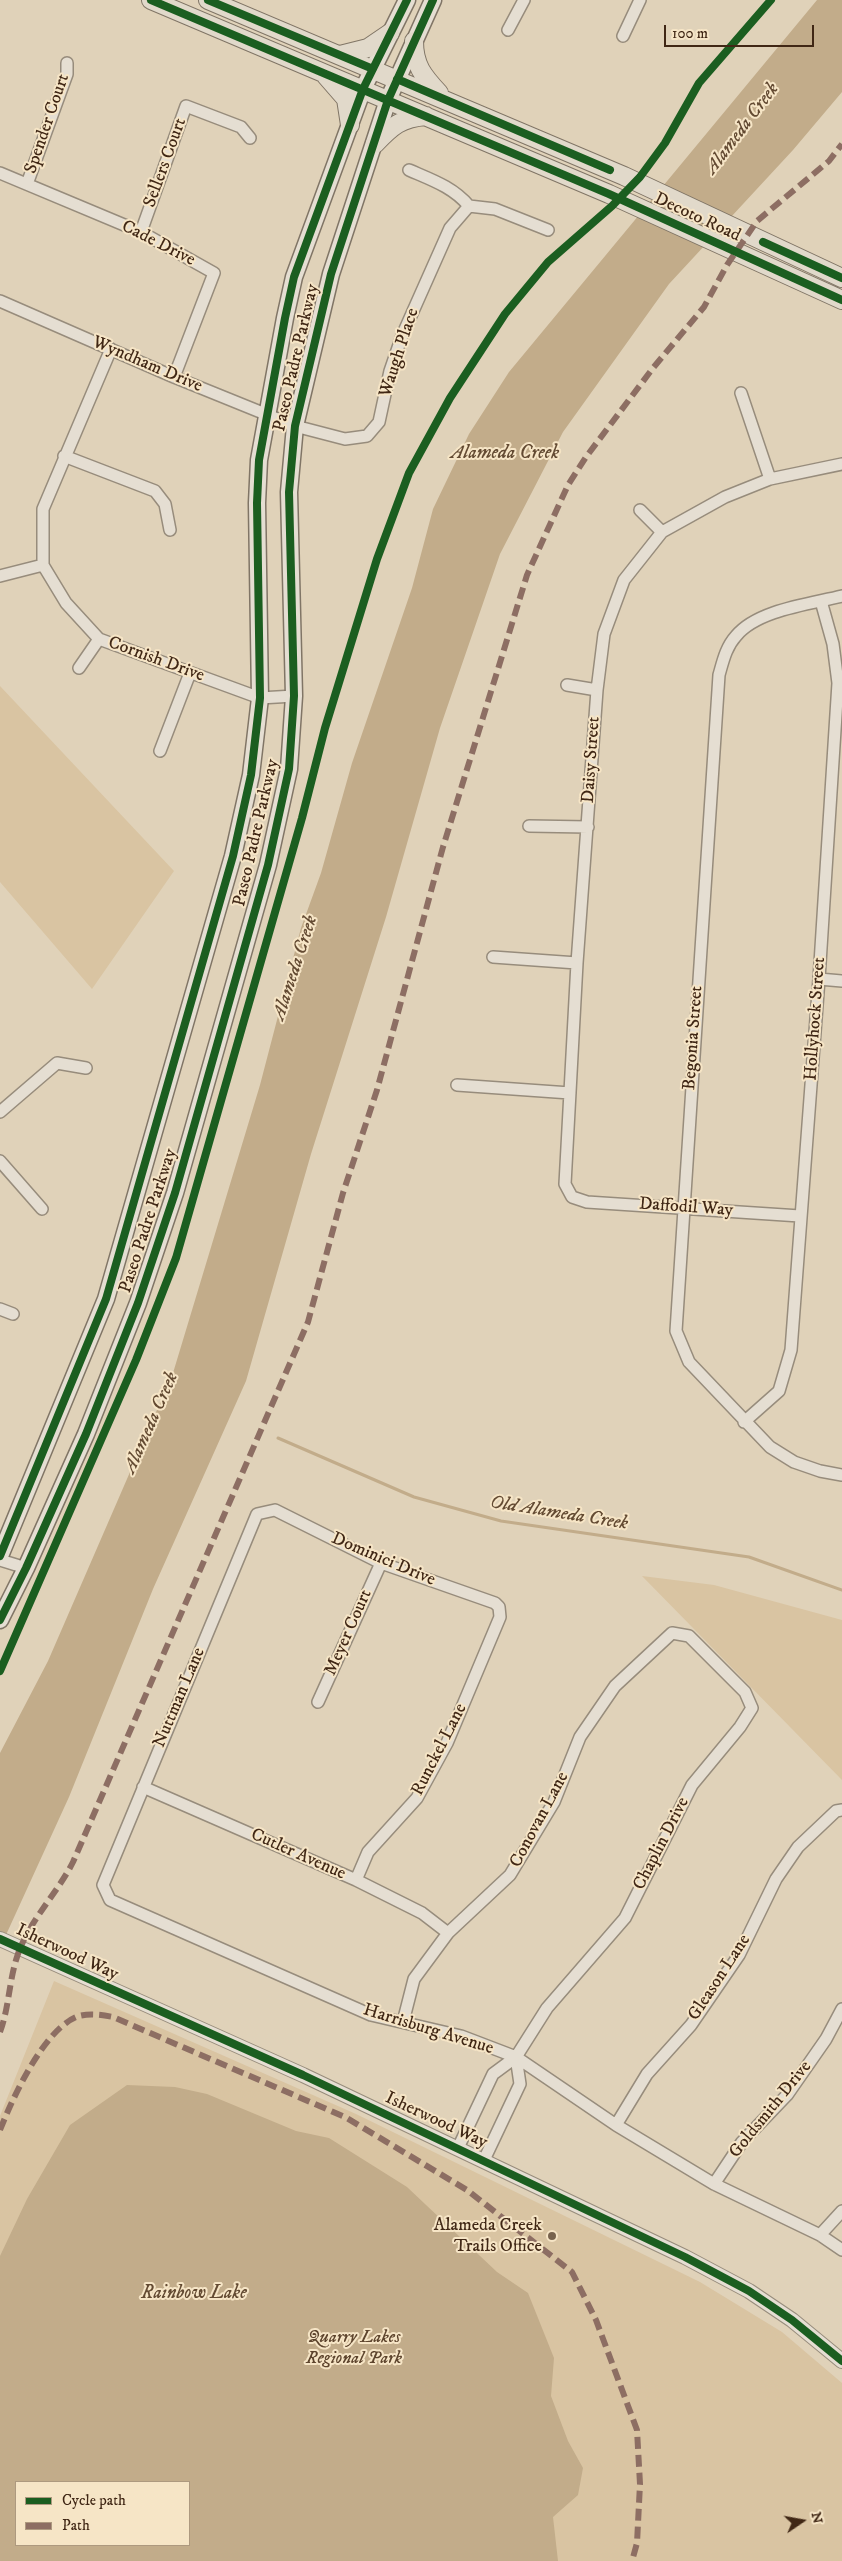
<!DOCTYPE html>
<style>
body{margin:0}
#map{position:relative;width:842px;height:2561px;overflow:hidden;background:#e0d2b9;font-family:"IM FELL DW Pica",serif}
canvas{display:block}
.legend{position:absolute;left:15px;top:2481px;width:175px;height:65px;box-sizing:border-box;background:#f6e5c6;border:1px solid #ad997f;margin:0;padding:6px 9px;list-style:none;font-size:15px;color:#402715}
.legend li{display:flex;align-items:center;gap:10px;height:25px}
.legend b{width:25px;border:1px solid #ad997f}
.north{position:absolute;left:777px;top:2496px;width:50px;height:50px;-webkit-text-stroke:4px #f6e5c6;paint-order:stroke;rotate:78deg;font-size:14px;font-weight:700;line-height:20px;text-align:center;color:#402715}
.north::after{content:'';display:block;margin:auto;width:18px;height:22px;background:#402715;clip-path:polygon(50% 0,100% 100%,50% 72%,0 100%)}
.scale{position:absolute;left:664px;top:25px;width:150px;height:22px;box-sizing:border-box;border:2px solid #402715;border-top:0;padding-left:6px;font-size:15px;line-height:18px;white-space:nowrap;color:#402715;-webkit-text-stroke:4px #f6e5c6;paint-order:stroke}
</style>
<div id="map">
<canvas width="842" height="2561"></canvas>
<ul class="legend">
<li><b style="height:6px;background:#1b5e20"></b>Cycle path</li>
<li><b style="height:6px;background:#8d6e63"></b>Path</li>
</ul>
<div class="north">N</div>
<div class="scale">100 m</div>
</div>
<script>
const g = document.querySelector('canvas').getContext('2d');
g.lineJoin = 'round';
function paint(path, color) {
  g.fillStyle = color;
  g.fill(path, 'evenodd');
}
function stroke(path, color, width, dash) {
  g.strokeStyle = color;
  g.lineWidth = width;
  g.lineCap = dash ? 'butt' : 'round';
  g.setLineDash(dash || []);
  g.stroke(path);
}
function write(font, color, halo, rows, align = 'center') {
  g.font = font + ' "IM FELL DW Pica",serif';
  g.lineWidth = 4;
  g.setLineDash([]);
  g.textBaseline = 'middle';
  g.strokeStyle = halo;
  g.fillStyle = color;
  for (const [text, x, y, turn = 0] of rows) {
    g.save();
    g.translate(x, y);
    g.rotate((+turn || 0) * Math.PI / 180);
    g.textAlign = isNaN(turn) ? turn : align;
    if (halo) g.strokeText(text, 0, 0);
    g.fillText(text, 0, 0);
    g.restore();
  }
}
const green = new Path2D(`
 M 0,686 L 174,871 L 92,989 L 0,882 Z
 M 642,1576 L 714,1585 L 842,1620 L 842,1780 Z
 M 54,1981 L 356,2114 L 700,2282 L 782,2332 L 842,2383 L 842,2561 L 0,2561 L 0,2116 ZM 16,2482 L 189,2482 L 189,2545 L 16,2545 Z`);
const water = new Path2D(`
 M 817,0 L 842,0 L 842,92 L 793,150 L 669,284 L 563,432 L 500,554 L 440,728 L 386,917 L 311,1154 L 246,1381 L 153,1589 L 69,1797 L 0,1948 L 0,1753 L 48,1661 L 173,1373 L 260,1085 L 301,928 L 321,873 L 352,763 L 412,588 L 433,509 L 469,434 L 509,372 Z
 M 127,2085 L 175,2087 L 207,2094 L 296,2131 L 329,2138 L 407,2187 L 497,2272 L 528,2293 L 554,2358 L 551,2396 L 568,2441 L 583,2468 L 578,2495 L 553,2517 L 558,2561 L 0,2561 L 0,2256 L 27,2199 L 70,2125 ZM 16,2482 L 189,2482 L 189,2545 L 16,2545 Z`);
const stream = new Path2D(`
 M 278,1438 L 414,1497 L 501,1521 L 749,1557 L 842,1590`);
const minor = new Path2D(`
 M 508,30 L 524,0
 M 623,36 L 640,0
 M 409,170 C 432,180 453,187 469,206 L 495,209 L 548,230
 M 0,173 L 141,232 L 214,273 L 174,377
 M 27,184 L 67,74 L 67,63
 M 141,232 L 186,106 L 241,127 L 250,138
 M 0,301 L 174,377 L 295,426 L 345,439 L 367,436 L 379,422 L 390,371 L 402,336 L 450,228 L 469,206
 M 111,349 L 43,509 L 43,565 L 66,603 L 99,639 L 260,698 L 294,696
 M 741,393 L 770,479
 M 64,456 L 155,491 L 165,504 L 170,530
 M 640,510 L 662,532
 M 0,576 L 43,565
 M 842,596 C 810,604 757,610 736,636 C 726,647 723,661 719,675 L 676,1331 L 689,1362 L 770,1447 L 794,1462 L 820,1471 L 842,1475
 M 79,668 L 99,639
 M 567,685 L 597,690
 M 160,751 L 190,673
 M 529,826 L 588,827
 M 493,957 L 577,963
 M 819,979 L 842,981
 M 457,1085 L 570,1093
 M 0,1112 L 57,1063 L 86,1068
 M 0,1161 L 42,1209
 M 800,1216 L 587,1202 L 572,1197 L 565,1184 L 577,963 L 597,690 L 604,634 L 624,580 L 662,532 L 725,497 L 770,479 L 842,464
 M 0,1309 L 13,1314
 M 744,1422 L 779,1391 L 791,1350 L 819,979 L 838,683 L 833,644 L 821,601
 M 0,1560 L 26,1568
 M 318,1702 L 381,1563
 M 143,1787 L 356,1880 L 422,1913 L 448,1933
 M 356,1880 L 368,1852 L 417,1798 L 447,1743 L 500,1617 L 499,1607 L 495,1603 L 381,1563 L 275,1510 L 257,1514 L 103,1885 L 110,1900 L 371,2015 L 461,2036 L 516,2057 L 616,2125 L 714,2184 L 820,2235 L 842,2250
 M 403,2022 L 414,1979 L 448,1933 L 510,1875 L 554,1802 L 580,1737 L 615,1686 L 672,1633 L 689,1636 L 745,1692 L 752,1708 L 740,1727 L 692,1785 L 625,1918 L 547,2008 L 516,2057 L 493,2074 L 458,2148
 M 616,2125 L 647,2074 L 691,2025 L 739,1955 L 776,1879 L 798,1847 L 836,1811 L 842,1810
 M 484,2160 L 520,2084 L 516,2057
 M 714,2184 L 742,2142 L 787,2095 L 826,2039 L 842,2009
 M 820,2235 L 842,2211`);
const tertiary = new Path2D(`
 M 0,1939 L 303,2075 L 685,2257 L 749,2291 L 792,2320 L 842,2361`);
const secondary = new Path2D(`
 M 0,1556 L 106,1299 L 233,856 L 251,775 L 260,698 L 257,503 L 259,460 L 285,318 L 294,277 L 363,89 L 407,0
 M 0,1620 L 26,1568 L 86,1434 L 138,1303 L 175,1193 L 268,865 L 289,769 L 294,696 L 289,492 L 295,426 L 331,274 L 388,100 L 433,0`);
const primary = new Path2D(`
 M 151,0 L 609,194 L 842,300
 M 208,0 L 624,176 L 842,278
 M 414,41 C 414,65 423,76 439,93
 M 340,55 L 368,48 L 390,33
 M 326,76 L 346,99 L 350,125
 M 375,144 C 392,126 401,118 426,116`);
const quiet = new Path2D(`
 M 0,2032 C 9,2008 9,1981 17,1957 C 28,1922 57,1894 73,1862 L 308,1322 L 343,1193 L 377,1090 L 443,847 L 527,575 L 568,485 L 586,457 L 653,368 L 704,307 L 727,265 L 757,221 L 829,161 L 842,144
 M 0,2130 C 13,2097 45,2027 79,2016 C 90,2013 103,2015 113,2017 L 345,2117 L 467,2190 L 572,2272 L 596,2320 L 637,2430 L 640,2484 L 637,2543 L 632,2561`);
const cycleway = new Path2D(`
 M 151,0 L 609,194 L 842,300
 M 208,0 L 373,69
 M 397,79 L 610,170
 M 763,242 L 842,278
 M 0,1556 L 106,1299 L 233,856 L 251,775 L 260,698 L 257,503 L 259,460 L 285,318 L 294,277 L 363,89 L 407,0
 M 0,1620 L 26,1568 L 86,1434 L 138,1303 L 175,1193 L 268,865 L 289,769 L 294,696 L 289,492 L 295,426 L 331,274 L 388,100 L 433,0
 M 0,1671 L 136,1360 L 176,1258 L 302,818 L 325,728 L 377,559 L 409,473 L 450,398 L 505,314 L 548,262 L 612,206 L 640,177 L 665,143 L 699,83 L 771,0
 M 0,1939 L 303,2075 L 685,2257 L 749,2291 L 792,2320 L 842,2361`);
const markers = [
 [552,2236,5,"#78634e"]
];
const streetNames = [
 ["Spender Court",48,124,-71],
 ["Sellers Court",166,163,-70],
 ["Decoto Road",697,218,25],
 ["Cade Drive",158,244,27],
 ["Waugh Place",400,353,-72],
 ["Paseo Padre Parkway",297,358,-77],
 ["Wyndham Drive",147,365,23],
 ["Cornish Drive",156,660,20],
 ["Daisy Street",592,760,-86],
 ["Paseo Padre Parkway",257,833,-77],
 ["Hollyhock Street",816,1019,-86],
 ["Begonia Street",694,1038,-86],
 ["Daffodil Way",686,1208,4],
 ["Paseo Padre Parkway",149,1221,-72],
 ["Dominici Drive",383,1560,23],
 ["Meyer Court",349,1633,-66],
 ["Nuttman Lane",180,1698,-67],
 ["Runckel Lane",440,1750,-63],
 ["Conovan Lane",540,1820,-62],
 ["Chaplin Drive",662,1844,-63],
 ["Cutler Avenue",298,1855,24],
 ["Isherwood Way",67,1953,25],
 ["Gleason Lane",720,1978,-57],
 ["Harrisburg Avenue",428,2030,17],
 ["Goldsmith Drive",771,2110,-51],
 ["Isherwood Way",436,2121,25]
];
const poiNames = [
 ["Alameda Creek",542,2226],
 ["Trails Office",542,2247]
];
const parkNames = [
 ["Quarry Lakes",354,2338],
 ["Regional Park",354,2359]
];
const waterNames = [
 ["Alameda Creek",743,129,-53],
 ["Alameda Creek",505,454],
 ["Alameda Creek",296,968,-72],
 ["Alameda Creek",152,1423,-66],
 ["Old Alameda Creek",559,1514,9],
 ["Rainbow Lake",194,2294]
];
paint(green, '#d9c4a2');
paint(water, '#c2ac8a');
stroke(stream, '#c2ac8a', 3);
stroke(minor, '#978c7c', 14);
stroke(tertiary, '#978c7c', 16);
stroke(secondary, '#807566', 19);
stroke(primary, '#807566', 20);
stroke(minor, '#e5ded2', 11);
stroke(tertiary, '#e5ded2', 14);
stroke(secondary, '#e5ded2', 16);
stroke(primary, '#e1d9ca', 18);
stroke(quiet, '#8d6e63', 6, [12, 6]);
stroke(cycleway, '#1b5e20', 8);
for (const [x, y, r, color] of markers) {
  const dot = new Path2D();
  dot.arc(x, y, r, 0, 2 * Math.PI);
  g.fillStyle = color;
  g.fill(dot);
  stroke(dot, '#f6e5c6', 2);
}
write('18px', '#402715', '#f6e5c6', streetNames);
write('18px', '#402715', '#f6e5c6', poiNames, 'right');
write('italic 18px', '#5d442d', '#f6e5c6', parkNames);
write('italic 19px', '#634a32', '#f6e5c6', waterNames);
</script>
